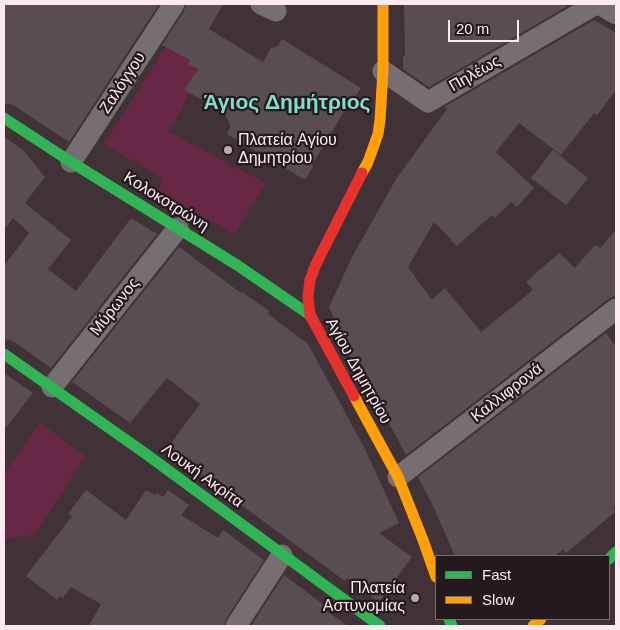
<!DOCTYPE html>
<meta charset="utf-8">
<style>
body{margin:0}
#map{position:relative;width:620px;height:630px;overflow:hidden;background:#403237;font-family:Arial,sans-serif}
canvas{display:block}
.frame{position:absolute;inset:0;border:5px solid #fceaf0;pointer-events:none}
.legend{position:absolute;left:435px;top:555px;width:175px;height:65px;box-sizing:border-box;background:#24191d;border:1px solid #7a6d71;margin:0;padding:6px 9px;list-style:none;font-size:15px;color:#fceaf0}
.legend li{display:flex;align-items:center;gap:10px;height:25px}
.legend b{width:25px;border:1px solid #7a6d71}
.scale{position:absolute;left:448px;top:20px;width:71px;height:22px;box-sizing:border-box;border:2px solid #fceaf0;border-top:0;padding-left:6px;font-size:15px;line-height:18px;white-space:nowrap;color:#fceaf0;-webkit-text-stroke:4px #24191d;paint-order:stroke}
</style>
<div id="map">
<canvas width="620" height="630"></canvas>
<div class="frame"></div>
<ul class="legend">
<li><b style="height:6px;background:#30b455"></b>Fast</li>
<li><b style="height:6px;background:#ff9f0a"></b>Slow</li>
</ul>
<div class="scale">20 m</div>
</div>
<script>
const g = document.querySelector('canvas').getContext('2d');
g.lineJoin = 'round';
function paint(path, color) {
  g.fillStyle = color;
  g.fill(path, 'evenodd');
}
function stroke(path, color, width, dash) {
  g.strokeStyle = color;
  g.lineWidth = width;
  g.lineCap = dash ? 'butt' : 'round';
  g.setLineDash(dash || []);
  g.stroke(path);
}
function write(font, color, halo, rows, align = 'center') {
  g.font = font + ' Arial,sans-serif';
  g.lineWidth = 4.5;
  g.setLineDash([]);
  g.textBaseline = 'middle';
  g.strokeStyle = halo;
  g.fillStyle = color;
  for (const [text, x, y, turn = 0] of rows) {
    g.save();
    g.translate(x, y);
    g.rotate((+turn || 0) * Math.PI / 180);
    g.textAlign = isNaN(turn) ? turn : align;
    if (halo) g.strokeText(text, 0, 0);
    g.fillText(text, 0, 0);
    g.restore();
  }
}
const green = new Path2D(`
 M 166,46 L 190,60 L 188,64 L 198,69 L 185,89 L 190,93 L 169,132 L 266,183 L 235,234 L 158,192 L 162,178 L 104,144 Z
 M 40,422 L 85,456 L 35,535 L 4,539 L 4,474 Z`);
const building = new Path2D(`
 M 4,4 L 159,4 L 69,142 L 13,105 L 4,103 Z
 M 186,4 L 223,4 L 209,29 L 263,62 L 271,48 L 278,46 L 282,39 L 361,88 L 351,103 L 349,103 L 312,165 L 313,167 L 305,180 L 227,134 L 231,126 L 223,111 L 184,90 L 198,69 L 188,64 L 190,60 L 162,45 L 184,11 Z
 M 404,4 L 564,4 L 566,7 L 429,87 L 403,69 L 403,56 L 405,56 Z
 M 594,20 L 616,33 L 616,90 L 597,115 L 594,113 L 561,155 L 519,123 L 496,152 L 534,188 L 517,207 L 511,202 L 495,218 L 492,215 L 457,246 L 434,222 L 408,267 L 432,300 L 445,288 L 481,332 L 533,290 L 526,282 L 559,253 L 575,268 L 595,245 L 600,248 L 616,230 L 616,295 L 608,299 L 406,455 L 354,359 L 352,360 L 339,336 L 341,334 L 329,307 L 352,257 L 396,179 L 447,109 L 444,107 Z
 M 4,137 L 22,149 L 45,177 L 25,203 L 71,240 L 48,269 L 76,291 L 131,218 L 157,234 L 51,368 L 13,341 L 4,339 L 4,266 L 29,233 L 13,218 L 4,230 Z
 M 553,150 L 588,178 L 566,205 L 531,178 Z
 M 179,247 L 241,293 L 242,292 L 269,311 L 268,314 L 308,344 L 366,451 L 399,523 L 379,533 L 412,557 L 379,602 L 347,578 L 345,581 L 166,450 L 200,404 L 167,378 L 130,423 L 72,382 Z
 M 606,333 L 616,347 L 616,504 L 613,507 L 616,511 L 566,553 L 563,549 L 555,556 L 455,556 L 433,506 L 418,477 Z
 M 4,373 L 33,393 L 4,430 Z
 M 86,490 L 126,520 L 146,490 L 155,495 L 156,493 L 163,497 L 168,490 L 189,505 L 181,515 L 218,538 L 223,530 L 264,560 L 226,619 L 224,626 L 89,626 L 101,604 L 71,587 L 63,598 L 60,596 L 57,600 L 26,576 L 72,516 L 68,514 Z
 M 284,575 L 324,605 L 322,608 L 348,626 L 251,626 Z`);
const street = new Path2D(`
 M 261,4 L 276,11
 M 599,4 L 616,14
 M 383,71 L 428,102 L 596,4
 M 71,162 L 174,4
 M 52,387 L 178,228
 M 398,477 L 616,309
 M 236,626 L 282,555`);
const fast = new Path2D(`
 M 4,118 L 71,162 L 237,265 L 310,315
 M 4,354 L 146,454 L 380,626
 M 609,559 L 616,552
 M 449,619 L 452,626`);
const slow = new Path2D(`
 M 362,173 L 368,162 L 378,134 L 380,120 L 383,71 L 383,4
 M 354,396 L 398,477 L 423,540 L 436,577
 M 533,626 L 541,619`);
const jam = new Path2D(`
 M 354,396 L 310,315 L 308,296 L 310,280 L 316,264 L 362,173`);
const markers = [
 [228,150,5,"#baaaaf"],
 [415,598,5,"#baaaaf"]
];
const streetNames = [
 ["Πηλέως",475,74,-30],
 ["Ζαλόγγου",123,83,-57],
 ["Κολοκοτρώνη",166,202,32],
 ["Μύρωνος",115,307,-52],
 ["Αγίου Δημητρίου",358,371,61],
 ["Καλλιφρονά",507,393,-38],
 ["Λουκή Ακρίτα",202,476,36]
];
const poiNames = [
 ["Πλατεία Αγίου",238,141],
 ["Δημητρίου",238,159],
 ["Πλατεία",405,589,"right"],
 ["Αστυνομίας",405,607,"right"]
];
const districtNames = [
 ["Άγιος Δημήτριος",287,103]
];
paint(green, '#682744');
paint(building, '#5a4d52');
stroke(street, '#766f72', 21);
stroke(fast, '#30b455', 11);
stroke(slow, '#ff9f0a', 11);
stroke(jam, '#e5322d', 11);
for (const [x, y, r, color] of markers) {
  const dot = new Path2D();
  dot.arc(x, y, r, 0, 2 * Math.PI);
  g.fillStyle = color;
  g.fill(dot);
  stroke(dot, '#24191d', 2);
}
write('16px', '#fceaf0', '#24191d', streetNames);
write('16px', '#fceaf0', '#24191d', poiNames, 'left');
write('bold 21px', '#7fe0c7', '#24191d', districtNames);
</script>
